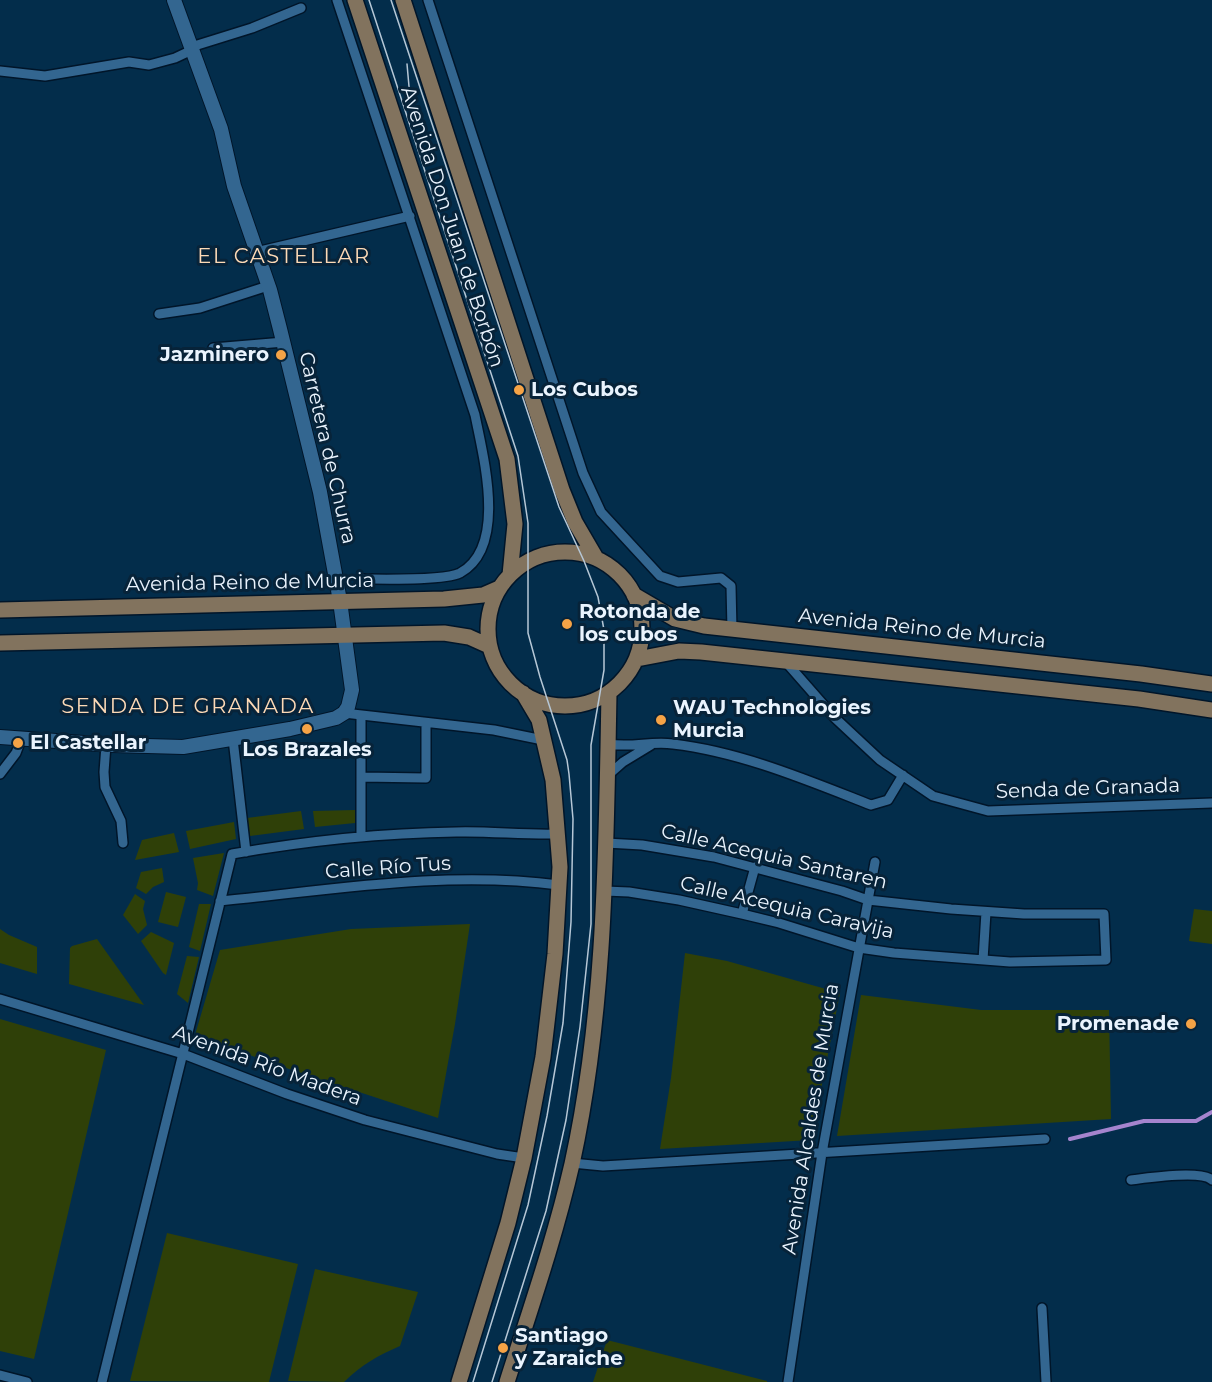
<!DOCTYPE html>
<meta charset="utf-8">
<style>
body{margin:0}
canvas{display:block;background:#032d4b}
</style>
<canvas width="1212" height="1382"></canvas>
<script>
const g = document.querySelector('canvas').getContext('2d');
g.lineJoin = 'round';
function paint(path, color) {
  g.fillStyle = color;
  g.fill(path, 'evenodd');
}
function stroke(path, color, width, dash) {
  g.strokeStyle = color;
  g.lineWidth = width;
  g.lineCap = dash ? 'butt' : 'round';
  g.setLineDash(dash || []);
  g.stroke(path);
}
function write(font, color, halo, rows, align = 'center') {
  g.font = font + ' Montserrat,sans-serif';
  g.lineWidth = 6;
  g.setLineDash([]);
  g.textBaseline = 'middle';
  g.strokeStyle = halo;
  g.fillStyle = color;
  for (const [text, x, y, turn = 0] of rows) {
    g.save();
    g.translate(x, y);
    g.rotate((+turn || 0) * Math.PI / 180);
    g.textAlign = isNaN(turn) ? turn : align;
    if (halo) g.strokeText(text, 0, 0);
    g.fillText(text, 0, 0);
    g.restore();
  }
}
const green = new Path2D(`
 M 355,810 L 355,823 L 315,827 L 313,811 Z
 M 301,811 L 304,829 L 250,836 L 247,818 Z
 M 234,822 L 236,839 L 190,849 L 186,831 Z
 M 174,833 L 179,852 L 135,860 L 142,840 Z
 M 224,853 L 213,896 L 197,890 L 198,883 L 193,858 Z
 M 162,868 L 164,882 L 153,887 L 146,894 L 136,888 L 141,872 Z
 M 166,892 L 186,897 L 178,927 L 158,922 Z
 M 135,894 L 145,901 L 143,909 L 147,925 L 138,934 L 123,915 Z
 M 199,904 L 211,904 L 200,951 L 189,947 Z
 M 1194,909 L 1212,911 L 1212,944 L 1189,941 Z
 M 470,924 L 455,1024 L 438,1118 L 277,1065 L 195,1035 L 220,950 L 351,929 Z
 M 0,929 L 9,935 L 37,947 L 37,974 L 0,963 Z
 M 151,932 L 174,943 L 166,975 L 163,973 L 141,941 Z
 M 97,939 L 144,1005 L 69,984 L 70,948 L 72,946 Z
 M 685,953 L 727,961 L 840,993 L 811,1140 L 660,1149 L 671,1078 Z
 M 187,956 L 199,957 L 188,1003 L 177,994 Z
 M 861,995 L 981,1010 L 1109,1010 L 1111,1119 L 837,1136 Z
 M 0,1019 L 106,1050 L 34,1359 L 0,1351 Z
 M 167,1233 L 298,1264 L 269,1382 L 130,1381 Z
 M 315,1269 L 418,1292 L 400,1346 C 379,1355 361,1365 344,1382 L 288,1381 Z
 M 607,1340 L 767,1381 L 767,1382 L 593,1382 Z`);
const stream = new Path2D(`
 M 1070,1139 L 1144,1121 L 1196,1121 L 1212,1112`);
const street = new Path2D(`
 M 337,0 L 475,415 C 483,456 508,547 460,573 C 444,581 380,579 360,579
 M 428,0 L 583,473 L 601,512 L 660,576 L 678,582 L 721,578 L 731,586 L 732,630
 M 191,47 L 252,28 L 301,8
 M 0,71 L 45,76 L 129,62 L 149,65 L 175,58 L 192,50
 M 256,252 L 410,216
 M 159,314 L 200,308 L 268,286
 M 213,348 L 284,342
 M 785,661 L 835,718 L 880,760 L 933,796 L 988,811 L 1212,803
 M 344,713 L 494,730 L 543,740
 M 361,716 L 361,837
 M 233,739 L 246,852
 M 608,744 C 632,748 650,741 673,744 C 741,752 807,780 871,805 L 888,800 L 903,775
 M 106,745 L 104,772 L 105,787 L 121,821 L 123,843
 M 0,774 L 16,753 L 22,737
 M 361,777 L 426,778 L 426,723
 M 606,777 L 623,762 L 651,745
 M 605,891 L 629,892 L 679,900 L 742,914 L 779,923 L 859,948 L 894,953 L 1010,962 L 1106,960 L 1104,914 L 1024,914 L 951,909 L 868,900 L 842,891 L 714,857 L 642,845 L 606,843
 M 220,901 C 332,890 446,870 559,885
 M 742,914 L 755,867
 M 983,960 L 986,912
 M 0,999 L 183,1054 L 287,1094 L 365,1120 L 497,1154 L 524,1158
 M 572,1163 L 603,1166 L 1045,1139
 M 1131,1180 C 1147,1178 1201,1170 1212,1180
 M 1042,1308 L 1046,1382
 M 0,1375 L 27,1382
 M 102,1382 L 232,854 C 306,841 381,833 456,832 C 490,831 523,835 557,834
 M 788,1382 L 822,1153 L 875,862`);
const secondary = new Path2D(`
 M 0,737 L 112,745 L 183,747 L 290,729 L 336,718 L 344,713 L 348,707 L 352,690 L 340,601 L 320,492 L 280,329 L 270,290 L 234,186 L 221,129 L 174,0`);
const primary = new Path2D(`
 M 355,0 L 507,459 L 515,524 L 510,575
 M 403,0 L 562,490 L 575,522 L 596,558
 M488 629a77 77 0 1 1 154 0a77 77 0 1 1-154 0Z
 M 634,595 L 675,619 L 704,626 L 1141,674 L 1212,684
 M 0,610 L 444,599 L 483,595 L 499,588
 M 0,643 L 444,633 L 469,637 L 489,646
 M 637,659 L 679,651 L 701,652 L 1139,699 L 1212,710
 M 459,1382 L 508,1223 L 524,1158 L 543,1057 L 555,954 L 560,867 L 553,780 L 539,720 L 523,693
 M 507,1382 C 530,1310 555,1238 572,1164 C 606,1009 606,850 609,693`);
const tram = new Path2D(`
 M 369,0 L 518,456 L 528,523 L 528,633 L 540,677 L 567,760 L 569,774 L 573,819 L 571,922 L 563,1023 L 547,1116 L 528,1205 L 473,1382
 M 391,0 L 559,507 L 584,561 L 598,597 L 604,630 L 604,670 L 591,745 L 591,924 L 580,1027 L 566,1120 L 546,1211 L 492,1382
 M 407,64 L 411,109`);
const markers = [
 [281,355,6,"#f5a346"],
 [519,390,6,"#f5a346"],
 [567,624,6,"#f5a346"],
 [661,720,6,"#f5a346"],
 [307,729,6,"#f5a346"],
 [18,743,6,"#f5a346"],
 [1191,1024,6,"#f5a346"],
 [503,1348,6,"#f5a346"]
];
const streetNames = [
 ["Avenida Don Juan de Borbón",452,227,72],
 ["Carretera de Churra",327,448,77],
 ["Avenida Reino de Murcia",250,583,-1],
 ["Avenida Reino de Murcia",922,629,6],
 ["Senda de Granada",1088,789,-2],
 ["Calle Acequia Santaren",774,857,13],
 ["Calle Río Tus",388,868,-4],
 ["Calle Acequia Caravija",787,908,13],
 ["Avenida Río Madera",267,1066,20],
 ["Avenida Alcaldes de Murcia",811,1119,-81]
];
const poiNames = [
 ["Jazminero",269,355,"right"],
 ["Los Cubos",531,390],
 ["Rotonda de",579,612],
 ["los cubos",579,635],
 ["WAU Technologies",673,708],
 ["Murcia",673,731],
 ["El Castellar",30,743],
 ["Los Brazales",307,750,"center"],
 ["Promenade",1179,1024,"right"],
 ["Santiago",515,1336],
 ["y Zaraiche",515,1359]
];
const neighbourhoodNames = [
 ["EL CASTELLAR",284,257],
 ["SENDA DE GRANADA",188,707]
];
paint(green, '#2f4008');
stroke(stream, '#a584ce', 4);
stroke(street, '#001529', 12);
stroke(secondary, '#001529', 16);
stroke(primary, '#001529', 18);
stroke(street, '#336690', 9);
stroke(secondary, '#336690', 14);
stroke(primary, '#82735e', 15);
stroke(tram, '#b6c7d6', 1.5);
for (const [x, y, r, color] of markers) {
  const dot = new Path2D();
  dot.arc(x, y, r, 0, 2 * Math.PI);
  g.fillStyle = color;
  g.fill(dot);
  stroke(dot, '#072339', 2);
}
write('20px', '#eaf4fe', '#072339', streetNames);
write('bold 20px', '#eaf4fe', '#072339', poiNames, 'left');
g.letterSpacing = '1.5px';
write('21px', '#fddab7', '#072339', neighbourhoodNames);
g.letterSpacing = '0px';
</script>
